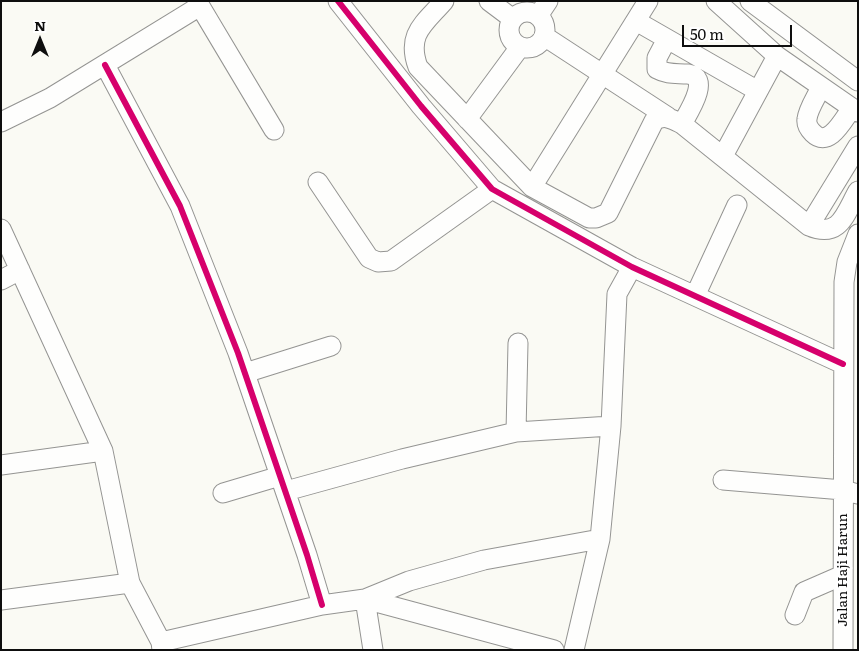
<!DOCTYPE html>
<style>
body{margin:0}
#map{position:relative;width:859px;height:651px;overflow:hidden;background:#fafaf4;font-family:Literata,serif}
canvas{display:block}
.frame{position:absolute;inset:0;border:2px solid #0e0e0e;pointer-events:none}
.north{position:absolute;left:15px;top:15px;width:50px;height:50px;-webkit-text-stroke:4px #fff;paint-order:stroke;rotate:0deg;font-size:14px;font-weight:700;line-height:20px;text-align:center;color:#0e0e0e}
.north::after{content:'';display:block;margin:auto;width:18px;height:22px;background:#0e0e0e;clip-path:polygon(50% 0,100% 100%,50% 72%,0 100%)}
.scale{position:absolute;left:682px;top:25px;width:110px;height:22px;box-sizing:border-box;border:2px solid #0e0e0e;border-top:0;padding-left:6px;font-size:15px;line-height:18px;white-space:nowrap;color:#0e0e0e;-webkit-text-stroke:4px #fff;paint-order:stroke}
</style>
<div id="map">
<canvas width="859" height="651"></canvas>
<div class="frame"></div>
<div class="north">N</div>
<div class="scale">50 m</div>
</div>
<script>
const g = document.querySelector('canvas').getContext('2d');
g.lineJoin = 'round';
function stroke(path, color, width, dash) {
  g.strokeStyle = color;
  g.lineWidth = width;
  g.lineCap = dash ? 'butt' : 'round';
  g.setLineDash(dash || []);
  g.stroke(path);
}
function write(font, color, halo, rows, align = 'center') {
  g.font = font + ' Literata,serif';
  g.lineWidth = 5;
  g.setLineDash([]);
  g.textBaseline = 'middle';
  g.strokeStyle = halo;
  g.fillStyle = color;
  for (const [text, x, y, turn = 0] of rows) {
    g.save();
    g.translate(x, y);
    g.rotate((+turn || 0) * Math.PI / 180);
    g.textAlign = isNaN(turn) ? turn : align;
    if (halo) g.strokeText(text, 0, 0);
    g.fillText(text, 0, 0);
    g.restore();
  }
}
const minor = new Path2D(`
 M 197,1 L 274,130
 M 338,1 L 421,106 L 492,189 L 632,267 L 843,364
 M 444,1 C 424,24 406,34 418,67 L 532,187 L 589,218 L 596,218 L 608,213 L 654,121 C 664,114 672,119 682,124 L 809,226 C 840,239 845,214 858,191
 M 489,1 L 513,19
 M 716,1 L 777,56 L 858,112
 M 750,1 L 858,81
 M509 30a18 18 0 1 1 36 0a18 18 0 1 1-36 0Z
 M 538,16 L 548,1
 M 636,21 L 758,91
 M 544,36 L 668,117
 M 667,39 L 657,58 L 657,69 C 668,75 676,73 688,74 C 712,77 688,113 682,124
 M 105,65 L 180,206 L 238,353 L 307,555 L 322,605
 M 821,87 C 817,96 808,109 807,119 C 806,125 809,129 813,133 C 829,149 843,120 852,108
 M 467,119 L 520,47
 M 1,122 L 50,98 L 200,6
 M 723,156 L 777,56
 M 318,182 L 369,258 L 378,262 L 391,261 L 492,189
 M 532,187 L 648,1
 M 809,226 L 858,146
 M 1,229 L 103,451 L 130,583 L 161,642 L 162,650
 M 1,280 L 20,270
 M 695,296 L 737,205
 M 245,373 L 331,346
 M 516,432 L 518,343
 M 1,465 L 103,451
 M 723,480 L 843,490 L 858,494
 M 286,491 L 402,459 L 516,432 L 611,426
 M 223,493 L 280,476
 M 1,600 L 130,583
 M 795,615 L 804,592 L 843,575
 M 161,642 L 322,605 L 365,599 L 409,581 L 484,560 L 600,539
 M 373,650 L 365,599 L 554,650
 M 574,650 L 600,539 L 611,426 L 617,294 L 632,267
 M 843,650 L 844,282 L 847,262 L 858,234`);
const cycleway = new Path2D(`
 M 338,1 L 421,106 L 492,189 L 632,267 L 843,364
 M 105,65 L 180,206 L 238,353 L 307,555 L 322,605`);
const streetNames = [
 ["Jalan Haji Harun",843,570,-90]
];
stroke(minor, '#949492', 21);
stroke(minor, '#fefefd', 19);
stroke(cycleway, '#d6006c', 6);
write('14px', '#0e0e0e', '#fff', streetNames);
</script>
